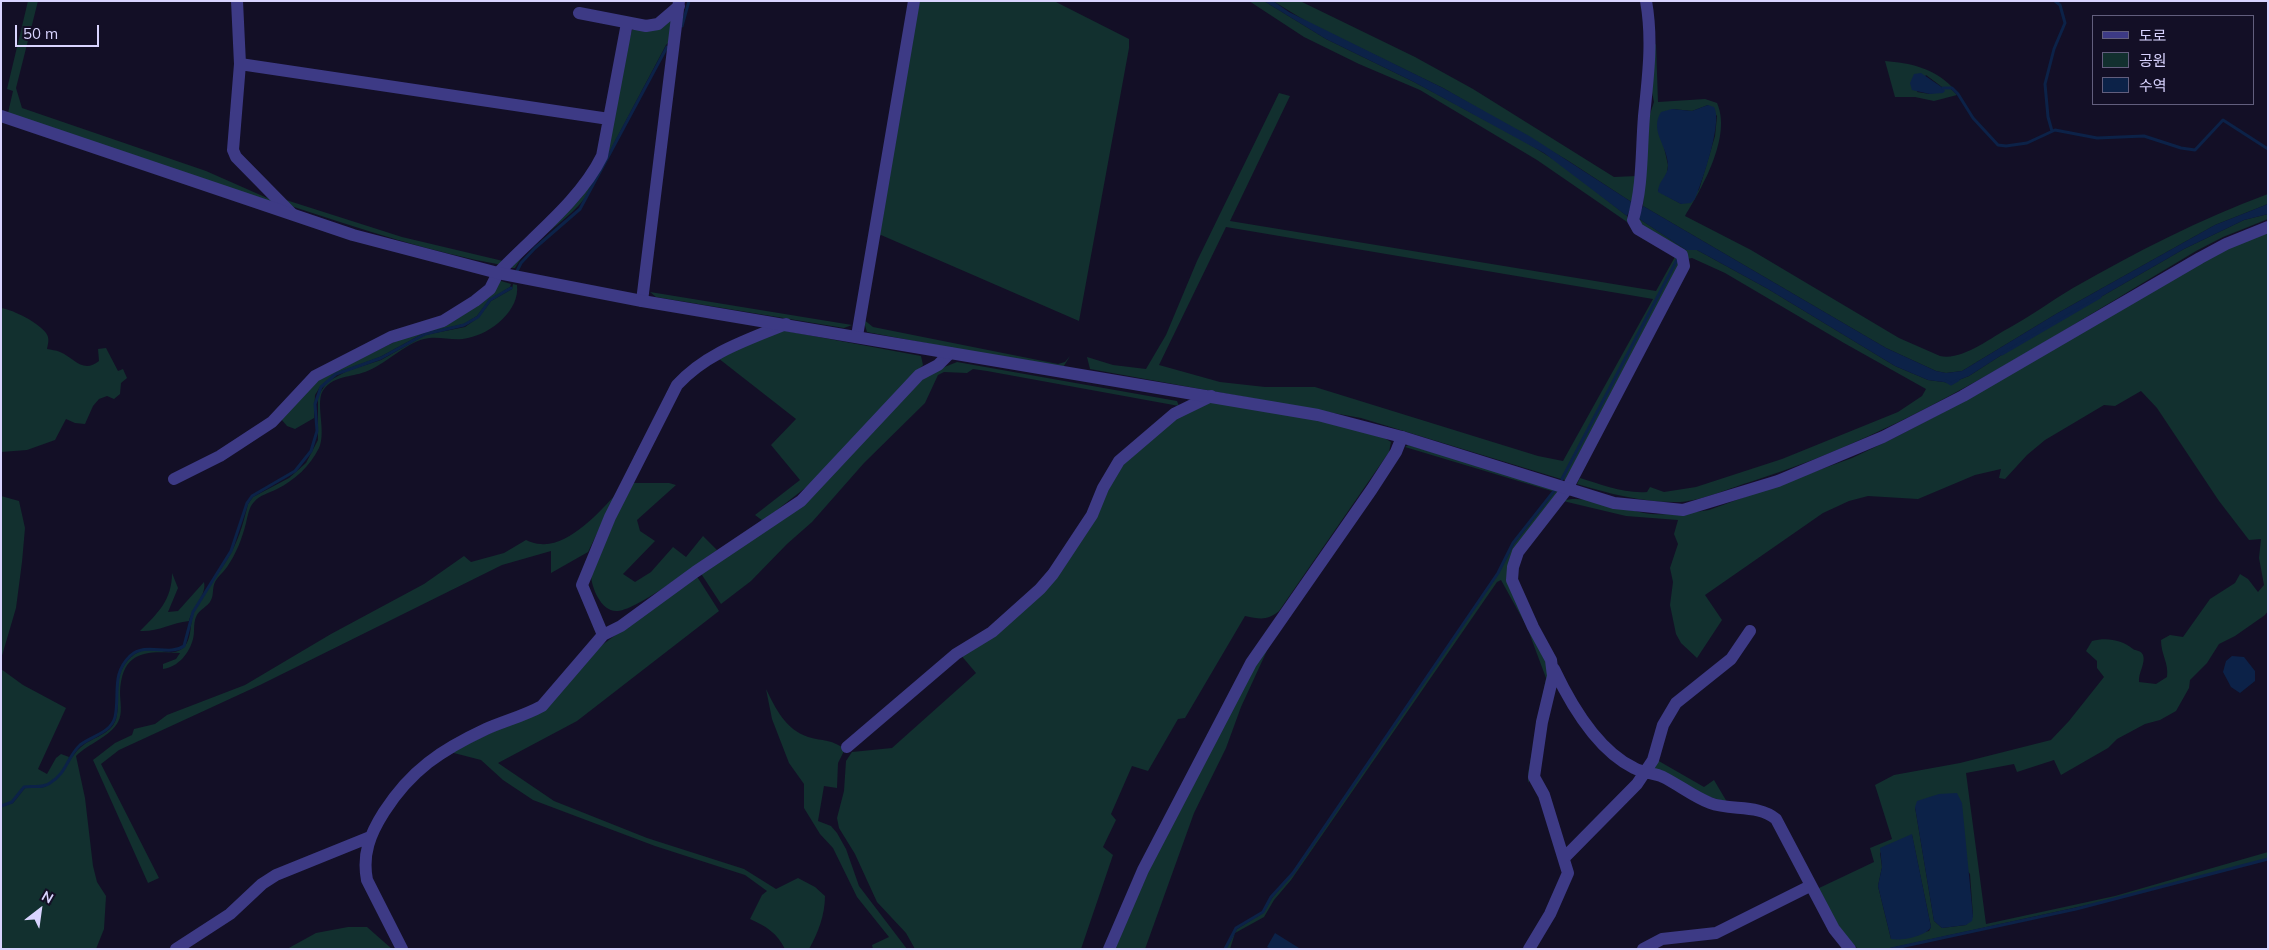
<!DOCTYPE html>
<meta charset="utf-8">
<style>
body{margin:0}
#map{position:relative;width:2269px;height:950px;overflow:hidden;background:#130f26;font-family:Mulish,"Noto Sans KR",sans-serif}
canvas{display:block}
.frame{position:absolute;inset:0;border:2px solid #d9d4ff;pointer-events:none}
.legend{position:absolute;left:2092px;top:15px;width:162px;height:90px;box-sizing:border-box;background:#130f26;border:1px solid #625e7d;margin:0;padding:6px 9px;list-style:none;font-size:15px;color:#d9d4ff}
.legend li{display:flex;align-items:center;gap:10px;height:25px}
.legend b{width:25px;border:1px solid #625e7d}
.north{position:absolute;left:15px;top:885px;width:50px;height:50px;-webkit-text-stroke:4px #130f26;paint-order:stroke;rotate:30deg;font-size:14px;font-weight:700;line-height:20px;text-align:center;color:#d9d4ff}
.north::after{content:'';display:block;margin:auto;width:18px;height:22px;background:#d9d4ff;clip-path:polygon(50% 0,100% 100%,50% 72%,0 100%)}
.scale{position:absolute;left:15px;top:25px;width:84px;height:22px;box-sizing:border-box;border:2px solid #d9d4ff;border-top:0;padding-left:6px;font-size:15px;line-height:18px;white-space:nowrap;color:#d9d4ff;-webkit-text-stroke:4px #130f26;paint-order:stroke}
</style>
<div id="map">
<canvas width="2269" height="950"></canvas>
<div class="frame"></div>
<ul class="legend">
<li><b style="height:6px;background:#3d3a85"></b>도로</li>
<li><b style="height:14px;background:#12302f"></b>공원</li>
<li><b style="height:14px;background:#0c2248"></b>수역</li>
</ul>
<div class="north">N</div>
<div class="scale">50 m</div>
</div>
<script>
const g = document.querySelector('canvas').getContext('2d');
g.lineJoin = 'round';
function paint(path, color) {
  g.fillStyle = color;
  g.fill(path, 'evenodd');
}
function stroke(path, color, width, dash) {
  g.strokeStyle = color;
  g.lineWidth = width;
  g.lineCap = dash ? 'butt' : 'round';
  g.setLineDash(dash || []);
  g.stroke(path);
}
const green = new Path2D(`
 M 28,1 L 38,1 L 16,88 L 22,108 L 206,171 L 274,201 L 274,204 L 8,113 L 13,91 L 7,89 Z
 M 917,1 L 1054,1 L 1129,39 L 1129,48 L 1079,321 L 881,235 L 878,237 Z
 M 1249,1 L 1264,1 L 1326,39 L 1414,82 L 1524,141 L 1561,164 L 1627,216 L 1630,224 L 1537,160 L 1420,90 L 1359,64 L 1304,37 Z
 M 1273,1 L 1300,1 L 1415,57 L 1473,89 L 1614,177 L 1637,176 L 1633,203 L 1567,160 L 1443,88 L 1309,23 Z
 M 672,19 L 671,40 L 666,45 L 585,198 C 565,224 531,239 515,268 L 511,268 L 591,181 L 632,30 Z
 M 1656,44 L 1658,102 L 1705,99 L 1717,103 C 1732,136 1702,188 1685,216 L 1751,250 L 1899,338 L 1940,356 C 1962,361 1990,338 2009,328 C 2031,316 2051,301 2073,288 C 2136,252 2200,219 2268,194 L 2268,204 L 2215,225 L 2056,314 L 1962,371 L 1946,373 L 1936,371 L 1886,348 L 1643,206 L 1649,117 L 1654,102 L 1652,92 L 1654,45 ZM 1708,105 L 1717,116 L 1715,136 L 1699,190 L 1681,204 L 1658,191 L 1667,173 L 1668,165 L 1663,143 L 1672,109 L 1692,111 Z
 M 1885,61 C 1910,63 1934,68 1952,87 L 1942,87 L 1926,75 L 1917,92 L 1930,94 L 1944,89 L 1951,89 L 1957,95 L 1934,101 L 1915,97 L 1895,97 Z
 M 1279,93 L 1290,96 L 1230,221 L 1656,291 L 1676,255 L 1678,257 L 1561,479 L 1361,418 L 1090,369 L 1087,357 L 1113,365 L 1146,369 L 1166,335 L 1197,261 ZM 1226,227 L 1653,299 L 1563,461 L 1538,456 L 1315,387 L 1265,387 L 1220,382 L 1159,365 Z
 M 286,200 L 402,237 L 503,261 L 502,265 C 430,252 360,229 291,206 Z
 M 2268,214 L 2268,219 L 2223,237 L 2196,251 C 2054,335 1912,431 1753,481 C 1733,487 1700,501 1680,502 C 1644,503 1611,494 1577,484 L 1580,478 C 1600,484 1625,494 1647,492 L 1650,487 L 1664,492 L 1696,487 L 1782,459 L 1898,412 L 1922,396 L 1926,389 L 1844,343 L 1725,273 L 1692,258 L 1687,259 L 1639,225 L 1638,218 L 1686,250 L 1697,250 L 1768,289 L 1895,366 L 1928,380 L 1951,383 L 1969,376 L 2014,347 L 2184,249 L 2244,220 Z
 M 2268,231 L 2268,611 L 2265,615 L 2235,636 L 2219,644 L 2207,663 L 2190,680 L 2189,688 L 2176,711 L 2160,720 L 2145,724 L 2117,739 L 2108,748 L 2061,775 L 2054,760 L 2017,772 L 2014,764 L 1966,773 L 1986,924 L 2115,896 L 2268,852 L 2268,858 L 2142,893 L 1886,949 L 1858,949 L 1844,935 L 1817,889 L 1874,862 L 1870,848 L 1892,839 L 1875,785 L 1894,775 L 1960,763 L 2051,740 L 2069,721 L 2104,677 L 2097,668 L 2097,661 L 2086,651 L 2092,641 C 2107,637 2122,640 2133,649 C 2136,651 2141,650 2143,655 C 2146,663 2138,673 2139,682 L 2156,684 L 2167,677 C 2169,663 2161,655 2161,640 L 2170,635 L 2183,637 L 2210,599 L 2235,583 L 2240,574 L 2248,579 L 2258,592 L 2264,585 L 2259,558 L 2261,539 L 2249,540 L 2219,501 L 2157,408 L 2141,391 L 2115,406 L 2104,405 L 2045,440 L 2027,455 L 2005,479 L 1999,478 L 2001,469 L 1975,475 L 1918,499 L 1868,496 L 1849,501 L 1823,513 L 1705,595 L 1722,620 L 1697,658 L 1681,643 L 1676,634 L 1670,605 L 1673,582 L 1670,568 L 1678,544 L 1674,534 L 1678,520 L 1626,516 L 1563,501 C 1583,493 1627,511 1651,514 C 1671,515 1690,513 1709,510 L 1852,458 L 1892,439 L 1940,414 L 2204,259 ZM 1915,807 L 1970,874 L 1973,916 L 1966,925 L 1942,928 L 1934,921 ZM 1912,835 L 1931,927 L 1929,931 L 1891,939 L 1878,886 L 1882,867 L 1880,853 Z
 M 1679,258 L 1678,268 L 1567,481 L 1562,479 Z
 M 498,280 L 511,284 L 510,287 L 489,300 L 477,316 L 464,324 L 424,333 L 380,357 L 336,373 L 320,387 L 315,395 L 314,418 L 295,429 L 287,426 L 281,419 L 317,379 L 401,339 L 425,331 Z
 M 513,284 L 517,285 C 520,310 492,333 468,338 C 453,342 439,335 424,339 C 404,344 385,365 365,372 C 351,377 334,376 324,389 C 314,401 327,431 319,448 C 310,466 295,480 277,489 C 269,493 260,495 254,502 C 249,507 248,515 246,523 C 242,539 236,554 227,567 C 223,573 218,576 215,582 C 212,588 214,595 211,600 C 208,607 199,609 196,617 C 193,624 195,632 193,639 C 189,654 178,667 163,669 L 163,664 L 176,659 L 180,653 C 148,651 122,649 120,692 C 120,702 123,713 118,722 C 111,736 88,744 76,756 L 85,798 L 93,866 L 97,882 L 106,896 L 104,929 L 96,949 L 1,949 L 1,807 L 13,803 L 25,788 C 34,786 42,790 50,784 C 66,774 68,758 81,747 C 92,737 111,735 116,719 C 121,701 113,681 125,664 C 146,636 165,659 180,650 C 193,643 189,624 194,612 C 204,590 221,572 232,551 C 240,536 244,520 248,504 L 253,497 L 289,478 L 306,463 L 318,440 L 318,396 L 327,382 L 347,371 L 381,360 L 425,335 L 465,327 L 479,317 L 491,301 L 512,289 Z
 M 650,292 L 852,325 L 844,328 L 656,297 Z
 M 1,308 C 14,310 39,323 46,333 C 50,338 48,344 47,349 C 51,350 56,350 60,352 C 74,358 83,374 99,361 L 98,349 L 106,348 L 118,371 L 123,369 L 127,378 L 121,383 L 120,394 L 114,399 L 107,396 L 99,399 L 93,406 L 85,424 L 75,423 L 66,419 L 55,440 L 27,450 L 1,452 Z
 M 863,319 L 873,327 L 1058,364 L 1065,362 L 1070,356 L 1062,369 L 867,332 Z
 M 781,330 L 921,356 L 923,365 L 814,481 L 763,521 L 755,515 L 800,480 L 771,445 L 796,419 L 718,358 Z
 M 957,362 L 1177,401 L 1179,406 L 987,371 L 973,369 L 967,373 L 944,372 L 938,375 L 925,403 L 864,463 L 812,522 L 787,544 L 751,581 L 721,604 L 700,572 L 804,502 L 922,376 Z
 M 1208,400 L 1304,416 L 1378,434 L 1391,442 L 1389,452 L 1279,611 C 1267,621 1260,619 1245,616 L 1185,718 L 1178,719 L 1148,771 L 1132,766 L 1111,814 L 1116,820 L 1103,847 L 1113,855 L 1081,949 L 915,949 L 906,933 L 877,902 L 855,854 L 839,828 L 837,818 L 844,791 L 846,761 L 852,752 L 892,748 L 976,673 L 960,654 L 1027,604 L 1119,467 L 1181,414 Z
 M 1408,445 L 1559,489 L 1511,562 L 1549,669 L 1532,774 L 1528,783 L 1528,773 L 1546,678 L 1527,627 L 1501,580 L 1497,582 L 1291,880 L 1274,900 L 1264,917 L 1235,933 L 1230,949 L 1226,949 L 1237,929 L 1263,913 L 1272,898 L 1293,873 L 1499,573 L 1514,544 L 1555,492 L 1405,447 Z
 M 631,483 L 669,483 L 676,485 L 637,520 L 640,531 L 655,541 L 623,574 L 635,582 L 651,572 L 673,547 L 686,557 L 703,536 L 717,550 C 697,564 639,609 618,611 C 602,613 591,588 591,574 Z
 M 616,494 L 588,552 L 551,573 L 551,551 L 502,565 L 260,685 L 119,750 L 101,764 L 159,878 L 148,883 L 93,760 L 115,743 L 132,735 L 134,729 L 155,724 L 167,715 L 245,685 L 331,634 L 424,584 L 464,556 L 471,562 L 504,553 L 526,540 C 530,542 536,544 541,544 C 568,547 600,512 616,494 Z
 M 1,496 L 19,501 L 25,528 L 22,562 L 16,608 L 1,659 Z
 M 172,573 L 178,588 L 168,612 L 178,611 L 204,582 C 207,595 192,608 189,621 C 171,623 158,632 140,631 C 158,613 172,600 172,573 Z
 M 696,575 L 719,611 L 577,721 L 498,763 L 554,801 L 647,838 L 744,869 L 776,889 L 798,878 L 815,887 L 825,896 C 825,915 818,933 809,949 L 785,949 C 777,933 766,926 750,919 L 762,895 L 767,891 L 745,875 L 655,846 L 533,800 L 503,780 L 481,760 L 450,752 L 517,721 L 602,645 Z
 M 1270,644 L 1241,707 L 1226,748 L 1194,813 L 1145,949 L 1113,949 L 1122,925 L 1183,800 L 1255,664 Z
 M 1,669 L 23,685 L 66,708 L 38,769 L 47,774 L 56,758 L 61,754 L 69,757 C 67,769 55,782 44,786 C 37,788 31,785 24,787 L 12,801 L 1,806 Z
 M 766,689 C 776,709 785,729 808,737 C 825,742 828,738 845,749 L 838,763 L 837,788 L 824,786 L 818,821 L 831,826 L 837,833 L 846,849 L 859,886 L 907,949 L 873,949 L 872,945 L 889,937 L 857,897 L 833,848 L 820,834 L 804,808 L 804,784 L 789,763 L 772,719 Z
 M 1657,760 L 1704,787 L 1714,780 L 1727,802 L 1710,797 L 1653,770 Z
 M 348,927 L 367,927 L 392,949 L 287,949 L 316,933 Z`);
const water = new Path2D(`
 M 1264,1 L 1273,1 L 1289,12 L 1443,88 L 1531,137 L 1633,203 L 1627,216 L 1544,153 L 1414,82 L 1326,39 Z
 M 1921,73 L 1943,88 L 1945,91 L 1943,93 L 1930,94 L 1912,90 L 1910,83 L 1914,74 Z
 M 1708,105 L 1714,107 C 1723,122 1702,182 1695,199 L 1691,203 L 1681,204 L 1658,192 C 1658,181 1668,176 1668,166 C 1668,146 1649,131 1661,112 L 1672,109 L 1692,111 Z
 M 2268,204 L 2268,214 L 2244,220 L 2184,249 L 2014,347 L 1969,376 L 1951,383 L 1928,380 L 1895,366 L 1768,289 L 1697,250 L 1686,250 L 1638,218 L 1643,206 L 1886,348 L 1936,371 L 1946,373 L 1962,371 L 2056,314 L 2215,225 Z
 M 2232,656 L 2244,657 L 2255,671 L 2255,681 L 2240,693 L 2231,687 L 2223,672 L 2226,661 Z
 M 1957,793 L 1962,803 L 1973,916 L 1972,921 L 1966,925 L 1942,928 L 1934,921 L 1915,807 L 1917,801 L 1939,794 Z
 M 1912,834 L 1931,927 C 1925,937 1901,941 1891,939 L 1878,886 L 1882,867 L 1880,848 Z
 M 1275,933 L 1299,948 L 1298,949 L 1271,949 L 1267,947 Z`);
const stream = new Path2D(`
 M 682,26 L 689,1
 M 1943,88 L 1952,88 L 1958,94 L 1973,118 L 1998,145 L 2006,146 L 2027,143 L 2055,130 L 2097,138 L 2144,136 L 2181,148 L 2195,150 L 2223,120 L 2268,149
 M 2052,131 L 2048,117 L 2045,84 L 2054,49 L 2065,23 L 2060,5 L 2055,1
 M 516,273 L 521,263 L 535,248 L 580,209 L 667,47
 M 2002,354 L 2100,297
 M 1946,381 L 1951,384 L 1958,380
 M 1562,479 L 1678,258
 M 1,806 L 12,802 L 24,787 C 33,785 42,789 50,783 C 67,773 67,757 80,745 C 91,736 111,733 115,717 C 120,695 111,674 130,656 C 146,641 168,657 184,646 L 193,612 L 231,551 L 247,503 L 252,496 L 295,471 L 311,451 L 317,431 L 315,404 L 321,387 L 336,374 L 381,358 L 425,334 L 464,325 L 478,317 L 490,300 L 511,288
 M 1225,949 L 1236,928 L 1263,912 L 1271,897 L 1293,873 L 1498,573 L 1513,543 L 1554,491
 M 1891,949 L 2076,909 L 2268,859`);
const minor = new Path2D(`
 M 237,1 L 240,64 L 233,150 L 236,157 L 292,214
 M 579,13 L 646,26 L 658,24 L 679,6
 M 240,64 L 609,119
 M 642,301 L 679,1
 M 857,336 L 914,1
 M 174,479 L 220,456 L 272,422 L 315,376 L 391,337 L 443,321 L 475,301 L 490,289 L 498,273 C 532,237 580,201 602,156 L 627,23
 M 603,635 L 582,585 L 610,517 L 677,385 C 706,353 747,340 786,324
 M 1554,669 C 1571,705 1597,750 1634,768 C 1643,773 1654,773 1663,777 C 1679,785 1694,797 1710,803 C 1731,811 1758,804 1776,819 L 1834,929 L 1850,949
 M 847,747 L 956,654 L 992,632 L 1040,589 L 1053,574 L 1092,515 L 1103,488 L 1119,461 L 1174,414 L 1211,396
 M 1564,858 L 1637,784 L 1653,760 L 1663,725 L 1676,703 L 1731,659 L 1750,631
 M 176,949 L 230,914 L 262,884 L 276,875 L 370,837
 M 402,949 L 367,880 C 362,854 370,834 384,812 C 411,770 441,750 486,729 C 504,721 524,716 542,706 L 603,635 L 621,626 L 695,572 L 801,501 L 919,375 L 938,365 L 950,353
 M 1109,949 L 1143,870 L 1251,663 L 1372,489 L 1396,452 L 1402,437
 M 1529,949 L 1550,914 L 1568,873 L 1544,795 L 1534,777 L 1542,722 L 1553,676 L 1551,660 L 1533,627 L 1512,580 L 1513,567 L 1518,552 L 1567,489 L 1684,266 L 1682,255 L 1638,229 L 1633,220 C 1643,184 1641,153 1644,116 C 1648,77 1653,40 1646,1
 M 1643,949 L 1662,939 L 1716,933 L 1810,886`);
const tertiary = new Path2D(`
 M 1,116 L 353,235 L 498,273 L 642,301 L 1318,415 L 1402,437 L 1614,503 L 1683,510 L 1778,481 L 1883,437 L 1963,396 L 2200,258 L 2226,244 L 2268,227`);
paint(green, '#12302f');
paint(water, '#0c2248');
stroke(stream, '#0c2248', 3);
stroke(minor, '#3d3a85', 12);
stroke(tertiary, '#3d3a85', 12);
</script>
